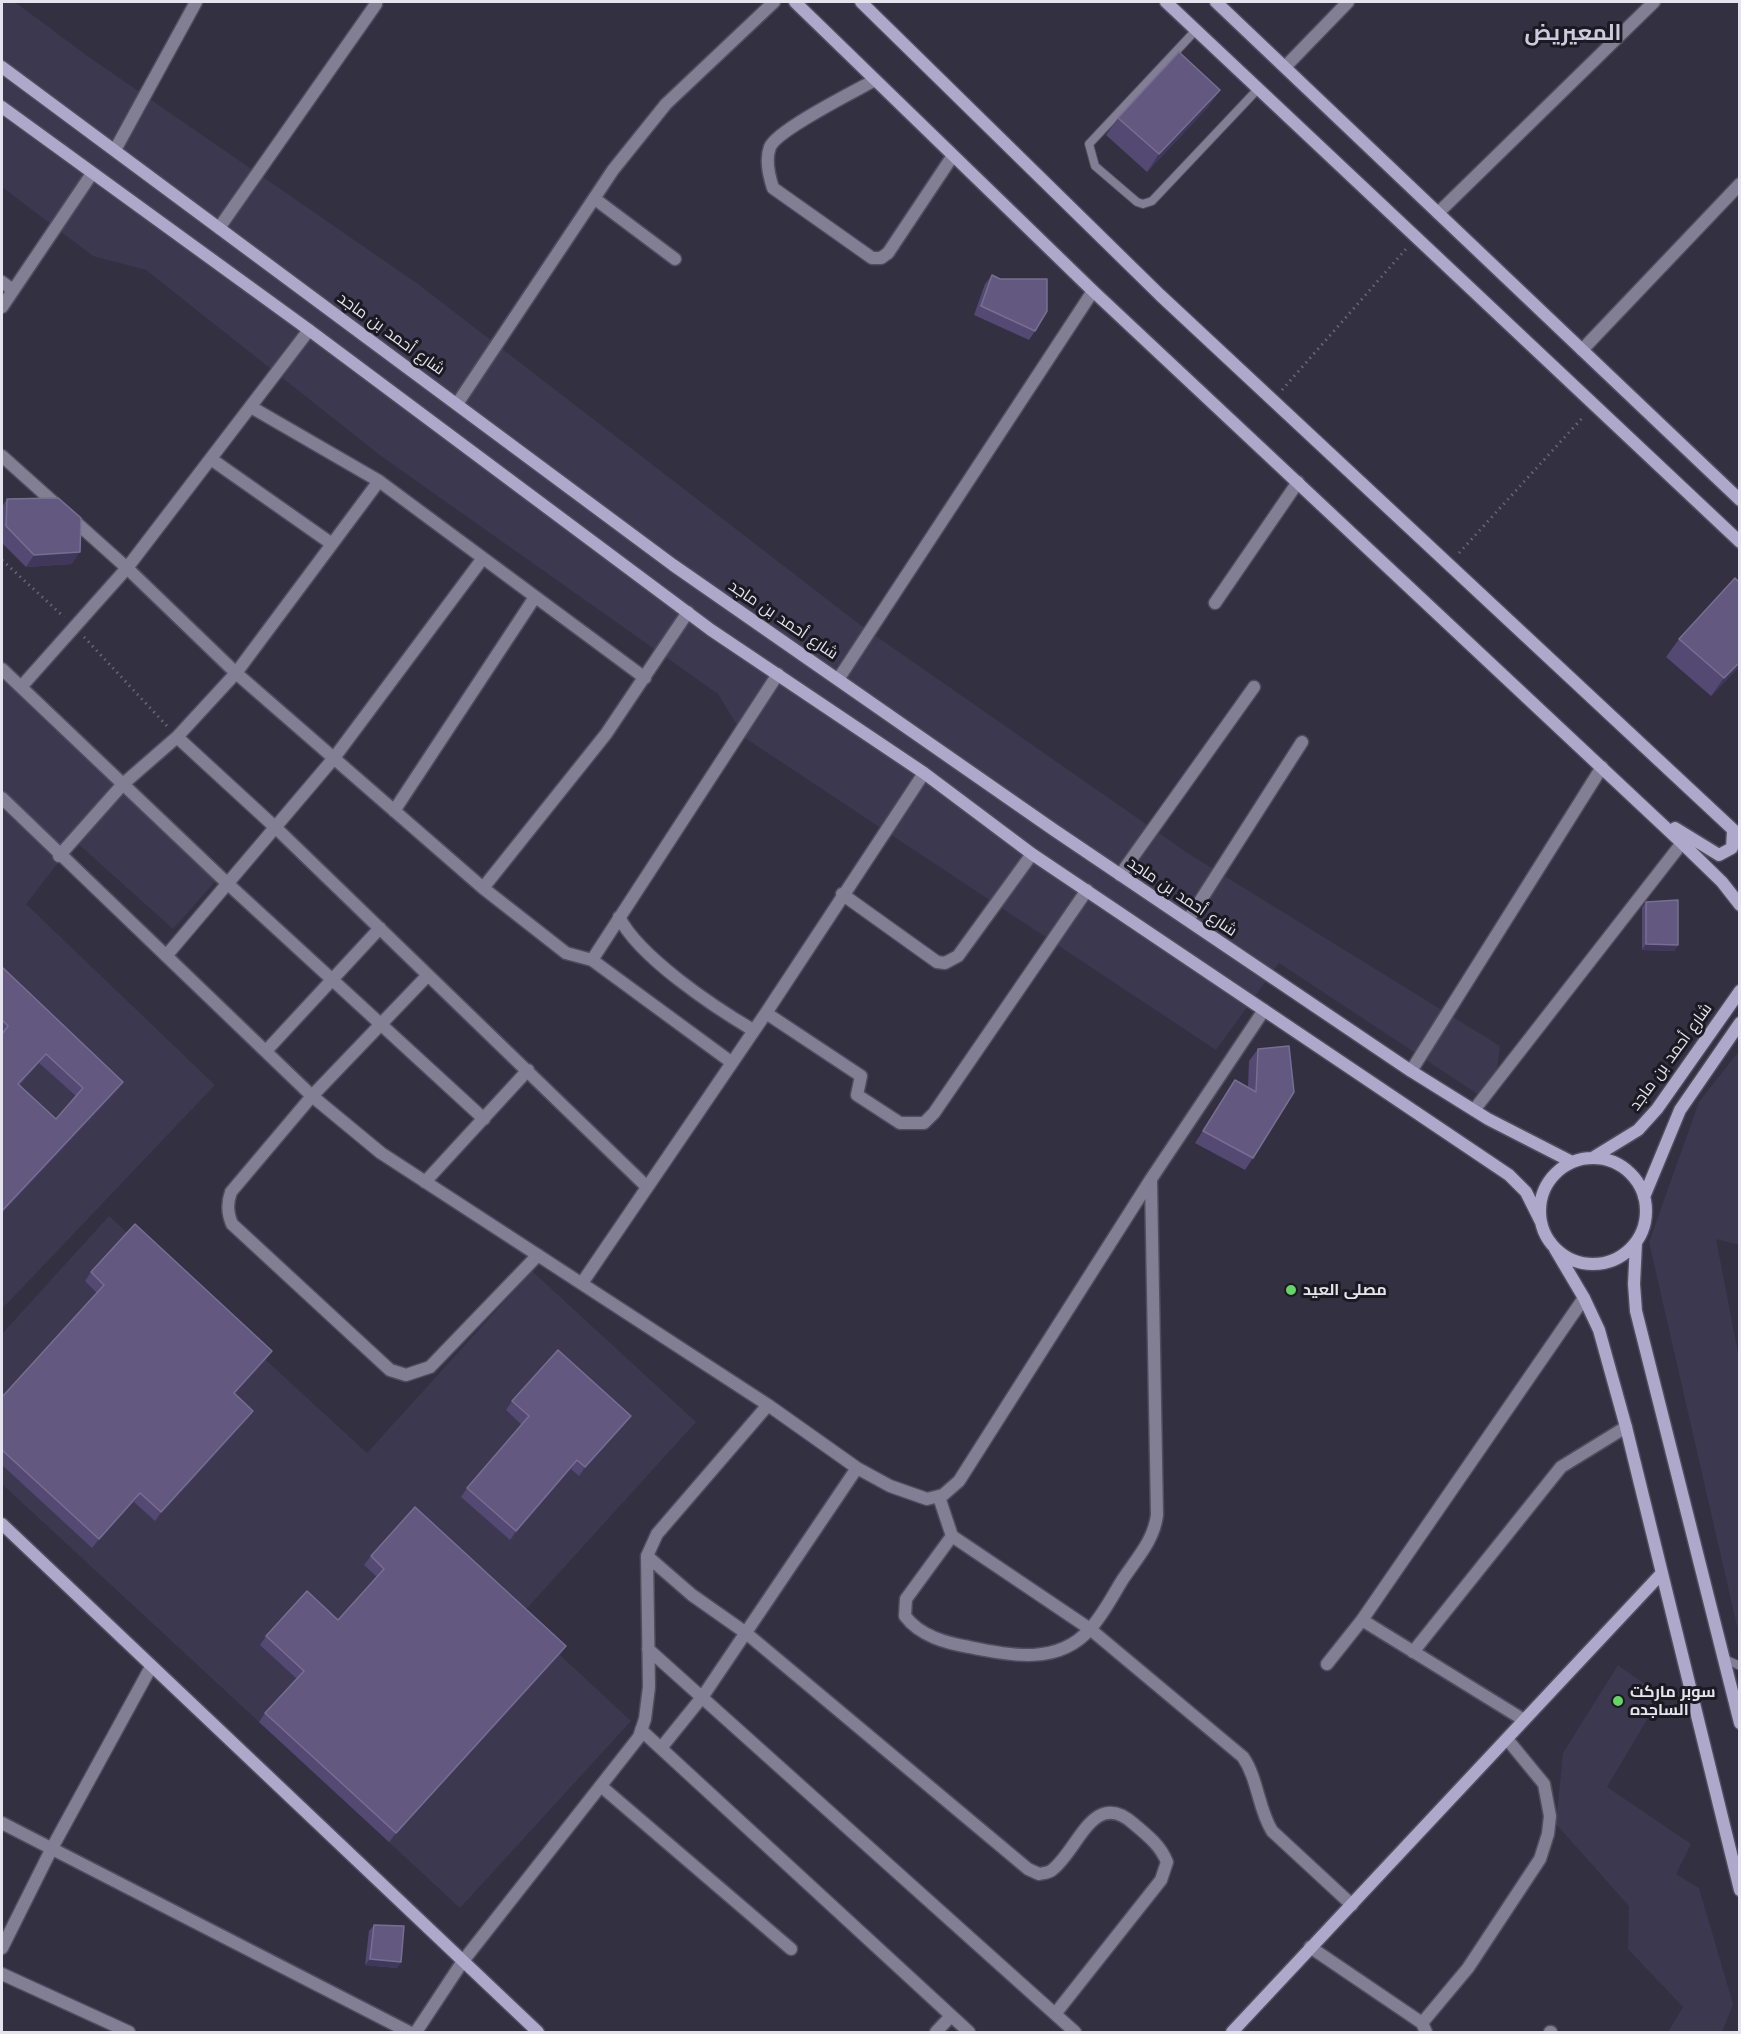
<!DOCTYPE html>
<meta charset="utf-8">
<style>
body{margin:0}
#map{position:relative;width:1741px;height:2034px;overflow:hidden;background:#333041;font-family:"Work Sans",sans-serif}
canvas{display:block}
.frame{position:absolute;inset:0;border:3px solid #e5e3ee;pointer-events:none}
</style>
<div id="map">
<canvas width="1741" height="2034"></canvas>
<div class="frame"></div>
</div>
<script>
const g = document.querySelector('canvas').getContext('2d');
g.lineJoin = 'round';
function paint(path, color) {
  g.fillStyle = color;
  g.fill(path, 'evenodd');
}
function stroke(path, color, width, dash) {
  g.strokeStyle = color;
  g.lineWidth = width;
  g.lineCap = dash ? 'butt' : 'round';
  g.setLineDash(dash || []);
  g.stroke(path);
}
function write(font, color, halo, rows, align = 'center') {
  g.font = font + ' "Work Sans",Cairo,sans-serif';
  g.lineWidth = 6;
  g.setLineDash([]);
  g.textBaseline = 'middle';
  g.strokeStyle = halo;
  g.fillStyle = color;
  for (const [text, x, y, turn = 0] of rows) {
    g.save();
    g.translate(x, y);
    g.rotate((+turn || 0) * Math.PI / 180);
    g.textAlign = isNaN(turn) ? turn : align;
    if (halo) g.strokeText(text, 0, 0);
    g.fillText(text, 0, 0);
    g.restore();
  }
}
const built = new Path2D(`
 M 2,2 L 15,2 L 86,55 L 418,284 L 863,627 L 1189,854 L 1500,1046 L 1496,1076 L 1479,1095 L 1279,963 L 1216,1050 L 745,738 L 718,694 L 381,456 L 146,270 L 93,256 L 2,187 Z
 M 2,659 L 220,876 L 173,929 L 75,841 L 26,904 L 215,1085 L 2,1309 Z
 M 1739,1051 L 1739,1245 L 1716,1239 L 1739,1358 L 1739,1635 L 1649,1242 L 1699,1102 Z
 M 109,1216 L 367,1453 L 532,1271 L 696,1422 L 519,1617 L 631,1721 L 460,1908 L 2,1484 L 2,1334 Z
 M 1618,1665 L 1661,1696 L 1607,1787 L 1691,1844 L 1676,1874 L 1699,1888 L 1733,2004 L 1722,2032 L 1668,2032 L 1683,2007 L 1628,1949 L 1629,1906 L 1556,1824 L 1563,1753 Z`);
const path = new Path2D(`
 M 1282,390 L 1406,249
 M 1459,553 L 1584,416
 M 2,560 L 64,617
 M 84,637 L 167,726`);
const lane = new Path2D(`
 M 1196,30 L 1089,144 L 1095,166 L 1137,202 L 1143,204 L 1152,201 L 1257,90
 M 1725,1659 L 1740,1666`);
const street = new Path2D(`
 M 1285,67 L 1348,2
 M 875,80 C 855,91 777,130 770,147 C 765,160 769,176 773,188 L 872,258 L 881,258 L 888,253 L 952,157
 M 115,150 L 196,2
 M 595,199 L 675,259
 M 1438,213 L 1654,2
 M 219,228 L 376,4
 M 2,282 L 13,290
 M 2,307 L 91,175
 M 1582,350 L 1740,184
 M 457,404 L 613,170 L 666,104 L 774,2
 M 251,407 L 379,481 L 645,678
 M 2,456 L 127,568 L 236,673 L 483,888 L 566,953 L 592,960 L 731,1062
 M 211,459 L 332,544
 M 1215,603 L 1298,482
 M 2,669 L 228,884 L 484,1119
 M 839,678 L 1093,291
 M 21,687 L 127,568 L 309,330
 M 177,737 L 276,828 L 646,1186
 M 2,798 L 312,1096 L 381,1153 L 768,1405 L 857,1468 L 890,1486 L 927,1499 L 943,1495 L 959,1481 L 1151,1179 L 1264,1010
 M 394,811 L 535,597
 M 59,856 L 123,784 L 177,737 L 236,673 L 379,481
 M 1120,875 L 1254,687
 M 483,888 L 606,734 L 688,612
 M 842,894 L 937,962 L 945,963 L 958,956 L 1032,854
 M 619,917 C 639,957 714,1007 753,1030
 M 1188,920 L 1302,742
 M 166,956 L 334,758 L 483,558
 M 592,960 L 778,674
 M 428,975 L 312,1096 L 231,1192 C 227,1203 227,1212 232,1224 L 390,1370 L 406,1375 L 430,1367 L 538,1255
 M 766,1013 L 861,1076 L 857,1095 L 900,1123 L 924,1123 L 934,1113 L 1087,890
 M 266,1051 L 380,928
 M 1411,1071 L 1602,767
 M 1474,1110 L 1682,843
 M 425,1182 L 528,1070
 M 582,1283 L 766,1013 L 924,773
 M 939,1497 L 952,1536 L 1090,1629 L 1243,1757 C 1258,1779 1258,1808 1272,1831 L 1352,1905
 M 952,1536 L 906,1599 L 905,1616 C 920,1636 946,1643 969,1647 C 1011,1656 1059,1665 1090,1629 C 1103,1615 1113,1595 1123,1579 C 1137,1558 1154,1540 1157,1515 L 1151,1180
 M 647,1556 L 692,1595 L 746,1633 L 1028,1869 L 1039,1874 C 1043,1873 1049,1873 1052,1870 C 1078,1851 1093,1787 1134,1824 C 1148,1836 1160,1845 1167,1862 L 1161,1880 L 1055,2014
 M 1362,1620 L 1524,1720
 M 648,1649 L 1075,2032
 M 1413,1652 L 1561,1467 L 1626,1427
 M 1327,1664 L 1362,1620 L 1584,1298
 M 641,1730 L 969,2032
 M 661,1748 L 703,1696 L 857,1468
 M 602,1787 L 791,1949
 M 2,1823 L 409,2032
 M 1310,1947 L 1422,2023 L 1426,2032
 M 2,1948 L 52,1848 L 151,1667
 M 2,1974 L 129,2032
 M 1422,2023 L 1468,1968 L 1540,1859 L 1548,1834 L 1550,1816 L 1544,1784 L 1507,1739
 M 416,2032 L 463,1961 L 639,1737 L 645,1719 L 649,1687 L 647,1556 L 657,1534 L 768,1405
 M 936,2032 L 951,2016
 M 1550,2032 L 1551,2032`);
const secondary = new Path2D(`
 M 795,2 L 1093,291 L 1682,843 L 1722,882 L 1740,905
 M 861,2 L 1160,295 L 1740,836
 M 1166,2 L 1740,542
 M 1216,2 L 1740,500
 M 2,67 L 673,565 L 1054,830 L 1411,1071 L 1488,1119 L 1572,1162
 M 2,107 L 309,330 L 711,630 L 924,773 L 1032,854 L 1509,1175 L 1526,1192 L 1541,1222
 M 1675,828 L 1719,855 L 1732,848 L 1733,831
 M 1594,1157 L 1638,1130 L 1657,1109 L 1740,991
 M1540 1211a53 53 0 1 1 106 0a53 53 0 1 1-106 0Z
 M 1644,1197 L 1680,1110 L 1740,1023
 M 1636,1243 L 1634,1284 L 1636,1311 L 1740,1723
 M 1555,1249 L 1584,1298 L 1599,1330 L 1626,1427 L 1740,1890
 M 2,1524 L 538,2032
 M 1232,2032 L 1661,1574`);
const wall = new Path2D(`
 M 1220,90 L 1208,107 L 1147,172 L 1106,135 L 1118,118 Z
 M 992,275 L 1035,331 L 1029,340 L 974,315 L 985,284 Z
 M 7,499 L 72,564 L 26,567 L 2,543 L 2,507 Z
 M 1740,583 L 1740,666 L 1711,696 L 1666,657 L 1679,639 Z
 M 1646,902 L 1678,945 L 1674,951 L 1642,950 L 1642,908 Z
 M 2,967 L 123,1082 L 117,1091 L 2,1214 ZM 39,1063 L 76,1096 L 56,1119 L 20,1085 Z
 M 1258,1049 L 1253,1158 L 1245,1170 L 1195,1143 L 1235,1080 L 1248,1087 L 1249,1061 Z
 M 91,1272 L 266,1360 L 235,1394 L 253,1411 L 247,1420 L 155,1521 L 134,1502 L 92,1548 L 2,1465 L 2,1397 L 97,1293 L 85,1281 Z
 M 512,1401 L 624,1425 L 579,1476 L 571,1469 L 510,1540 L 461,1497 L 467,1488 L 522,1425 L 506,1410 Z
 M 371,1556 L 566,1646 L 560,1655 L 389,1842 L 259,1722 L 265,1713 L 297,1679 L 260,1645 L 266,1636 L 338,1620 L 377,1577 L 364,1565 Z
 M 374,1925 L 401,1962 L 397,1968 L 365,1965 L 369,1931 Z`);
const shadedWall = new Path2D(`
 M 1220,90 L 1208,107 L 1147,172 L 1159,154 Z
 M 80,552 L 72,564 L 26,567 L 34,555 Z
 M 1740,662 L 1740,666 L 1711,696 L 1724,678 Z
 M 1646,944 L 1678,945 L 1674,951 L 1642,950 Z
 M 46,1054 L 39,1063 L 12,1093 L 18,1084 Z
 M 123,1082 L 117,1091 L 2,1214 L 2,1211 Z
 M 272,1351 L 266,1360 L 228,1402 L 234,1393 Z
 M 253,1411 L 247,1420 L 155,1521 L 161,1512 Z
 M 631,1416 L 624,1425 L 579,1476 L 585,1467 Z
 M 577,1460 L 571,1469 L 510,1540 L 516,1531 Z
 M 140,1493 L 134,1502 L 92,1548 L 99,1539 Z
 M 566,1646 L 560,1655 L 389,1842 L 396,1833 Z
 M 370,1959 L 401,1962 L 397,1968 L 365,1965 Z`);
const building = new Path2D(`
 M 1179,52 L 1220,90 L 1159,154 L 1118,118 Z
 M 992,275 L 1000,279 L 1047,279 L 1047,311 L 1035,331 L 981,306 Z
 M 58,498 L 81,518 L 80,552 L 34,555 L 6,526 L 7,499 Z
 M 1735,578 L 1740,583 L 1740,662 L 1724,678 L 1679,639 Z
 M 1678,900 L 1678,945 L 1646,944 L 1646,902 Z
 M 2,967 L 123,1082 L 2,1211 L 2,1034 L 8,1026 L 2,1020 ZM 46,1054 L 83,1088 L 56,1119 L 18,1084 Z
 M 1289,1046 L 1294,1092 L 1253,1158 L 1203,1131 L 1235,1080 L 1256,1092 L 1258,1049 Z
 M 135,1224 L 272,1351 L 234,1393 L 253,1411 L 161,1512 L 140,1493 L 99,1539 L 2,1450 L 2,1397 L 104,1285 L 91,1272 Z
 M 558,1350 L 631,1416 L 585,1467 L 577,1460 L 516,1531 L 467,1488 L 529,1416 L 512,1401 Z
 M 415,1507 L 566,1646 L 396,1833 L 265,1713 L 304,1671 L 266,1636 L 307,1591 L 338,1620 L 384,1569 L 371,1556 Z
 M 374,1925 L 404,1926 L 401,1962 L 370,1959 Z`);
const markers = [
 [1291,1290,6,"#66d466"],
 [1618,1701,6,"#66d466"]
];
const streetNames = [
 ["شارع أحمد بن ماجد",391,334,36],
 ["شارع أحمد بن ماجد",783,620,34],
 ["شارع أحمد بن ماجد",1182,897,34],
 ["شارع أحمد بن ماجد",1671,1057,-54]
];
const poiNames = [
 ["مصلى العيد",1303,1290],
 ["سوبر ماركت",1630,1692],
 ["الساجده",1630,1710]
];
const districtNames = [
 ["المعيريض",1573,34]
];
paint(built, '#3c384f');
stroke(lane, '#4f4d5d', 10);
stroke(street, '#4f4d5d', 15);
stroke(secondary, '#4f4d5d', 15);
stroke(path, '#696675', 3, [1.5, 4.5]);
stroke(lane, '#827e94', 8);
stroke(street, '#827e94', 12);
stroke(secondary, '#aea8cb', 12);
paint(wall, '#534973');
paint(shadedWall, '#40385a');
paint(building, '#635980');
stroke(building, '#776f92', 1.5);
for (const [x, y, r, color] of markers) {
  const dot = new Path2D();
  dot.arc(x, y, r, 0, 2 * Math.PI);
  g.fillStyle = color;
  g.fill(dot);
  stroke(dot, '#1b1921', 2);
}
write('16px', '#e5e3ee', '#1b1921', streetNames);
write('bold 16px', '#e5e3ee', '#1b1921', poiNames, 'left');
write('bold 22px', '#cdc9df', '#1b1921', districtNames);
</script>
